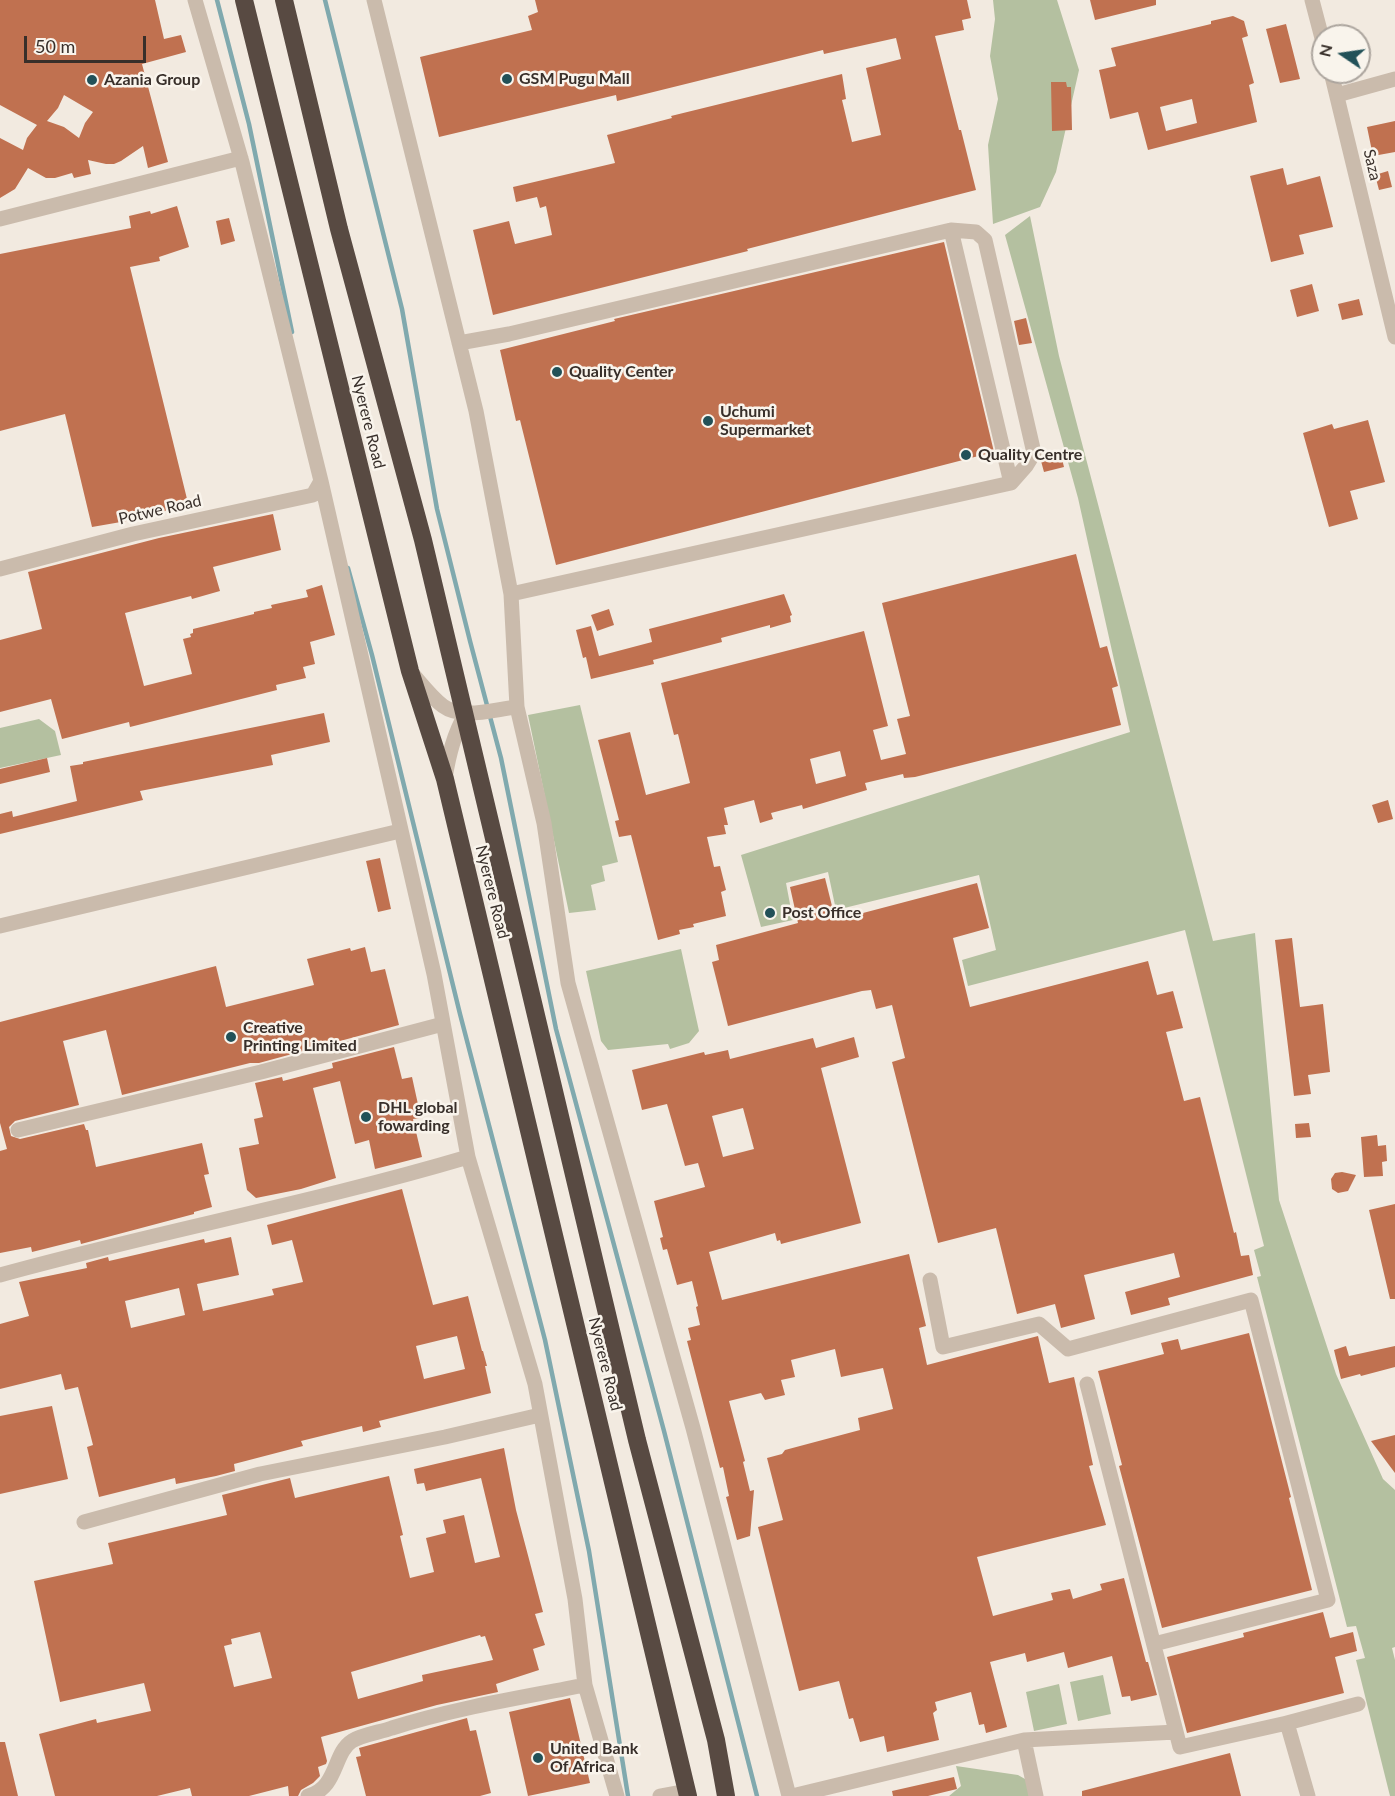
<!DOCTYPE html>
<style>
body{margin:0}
#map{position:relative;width:1395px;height:1796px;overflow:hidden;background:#f2eae0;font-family:Lato,sans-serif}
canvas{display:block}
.north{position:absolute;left:1311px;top:24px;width:60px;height:60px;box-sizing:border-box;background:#f9f4ec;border:2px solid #aca59e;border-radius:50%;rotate:283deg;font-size:16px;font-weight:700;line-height:24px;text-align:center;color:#382f2a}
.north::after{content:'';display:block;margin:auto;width:21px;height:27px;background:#225158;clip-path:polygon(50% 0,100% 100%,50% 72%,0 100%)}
.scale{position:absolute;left:24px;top:36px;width:122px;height:27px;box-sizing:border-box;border:3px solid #382f2a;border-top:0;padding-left:8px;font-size:18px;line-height:21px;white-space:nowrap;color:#382f2a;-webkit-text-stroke:4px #f9f4ec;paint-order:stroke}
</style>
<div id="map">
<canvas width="1395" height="1796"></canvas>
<div class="north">N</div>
<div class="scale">50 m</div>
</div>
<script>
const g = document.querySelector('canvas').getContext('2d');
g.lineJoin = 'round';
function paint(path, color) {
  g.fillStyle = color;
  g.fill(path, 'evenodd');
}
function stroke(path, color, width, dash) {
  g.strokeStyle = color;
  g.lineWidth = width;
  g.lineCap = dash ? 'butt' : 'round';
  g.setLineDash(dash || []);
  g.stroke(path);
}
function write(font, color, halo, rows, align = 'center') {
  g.font = font + ' Lato,sans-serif';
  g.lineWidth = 5;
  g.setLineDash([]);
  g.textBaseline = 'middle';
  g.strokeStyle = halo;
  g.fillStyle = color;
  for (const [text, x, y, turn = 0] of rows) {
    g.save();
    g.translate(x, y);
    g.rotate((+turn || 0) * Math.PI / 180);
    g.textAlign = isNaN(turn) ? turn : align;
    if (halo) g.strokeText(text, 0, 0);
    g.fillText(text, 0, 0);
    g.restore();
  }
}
const green = new Path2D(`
 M 993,0 L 1057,0 L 1079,70 L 1056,172 L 1040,207 L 993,224 L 988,145 L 998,99 L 990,56 L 995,19 Z
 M 1030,216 L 1059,356 L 1213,941 L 1255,933 L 1279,1200 L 1336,1374 L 1383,1479 L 1395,1490 L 1395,1647 L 1392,1648 L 1395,1660 L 1395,1796 L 1390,1796 L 1356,1660 L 1365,1658 L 1356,1626 L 1347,1627 L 1257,1277 L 1261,1276 L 1254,1250 L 1264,1246 L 1185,930 L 968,986 L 962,960 L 996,950 L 979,875 L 836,910 L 828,872 L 786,883 L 793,920 L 761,927 L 741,855 L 1130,732 L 1078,498 L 1005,235 Z
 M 580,705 L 618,862 L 602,866 L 605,881 L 591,885 L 596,910 L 569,913 L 528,715 Z
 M 39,719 L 55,731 L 61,755 L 0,768 L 0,728 Z
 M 681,949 L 699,1031 L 689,1043 L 670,1049 L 668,1044 L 608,1050 L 601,1041 L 586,971 Z
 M 1103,1675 L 1111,1714 L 1078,1721 L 1070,1682 Z
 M 1059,1684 L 1067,1724 L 1034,1731 L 1026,1692 Z
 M 956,1766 L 1018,1775 L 1039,1787 L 1041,1796 L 949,1796 L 961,1786 Z`);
const stream = new Path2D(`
 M 217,0 L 249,124 L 292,332
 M 325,0 L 402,309 L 437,509 L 470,641 L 501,758 L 556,1029 L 664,1431 L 757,1796
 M 348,568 L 372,655 L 460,1014 L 545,1340 L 589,1551 L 628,1796`);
const building = new Path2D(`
 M 0,0 L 155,0 L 164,39 L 181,35 L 186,52 L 142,64 L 168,162 L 148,168 L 143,146 L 121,161 L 114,164 L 106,164 L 88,160 L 91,174 L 74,178 L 72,173 L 55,178 L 46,178 L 28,168 L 15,189 L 0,198 L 0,138 L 23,150 L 27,138 L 37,125 L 0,105 ZM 64,95 L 93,112 L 85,123 L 79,138 L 64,127 L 47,121 L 58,108 Z
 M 535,0 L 967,0 L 971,18 L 962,20 L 964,30 L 935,36 L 959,130 L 961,130 L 976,190 L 747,249 L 748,251 L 493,315 L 473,230 L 509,221 L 515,244 L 552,235 L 546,206 L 540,208 L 537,197 L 516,202 L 513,187 L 615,163 L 607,135 L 672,118 L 671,116 L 842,74 L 846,99 L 842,100 L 852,142 L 881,135 L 866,68 L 901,59 L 896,38 L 824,54 L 823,50 L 617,101 L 616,95 L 439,137 L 420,57 L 532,30 L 528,16 L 538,12 Z
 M 1090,0 L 1156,0 L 1156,5 L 1095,20 Z
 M 1233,16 L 1244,21 L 1248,36 L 1242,38 L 1254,83 L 1249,85 L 1257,122 L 1148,150 L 1138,112 L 1110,119 L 1099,70 L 1116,66 L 1111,48 L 1211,24 L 1211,21 ZM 1192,99 L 1197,123 L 1166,131 L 1160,107 Z
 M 1286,24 L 1300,79 L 1280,83 L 1266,29 Z
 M 1051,82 L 1066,82 L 1067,87 L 1071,87 L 1072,130 L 1052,131 Z
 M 1395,121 L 1395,152 L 1373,156 L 1367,127 Z
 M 1283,168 L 1287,185 L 1320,176 L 1333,227 L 1299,235 L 1304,254 L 1271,262 L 1250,176 Z
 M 1388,171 L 1392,187 L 1379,190 L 1375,175 Z
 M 177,206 L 189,247 L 159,257 L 160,261 L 130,267 L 188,503 L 144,518 L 92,527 L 65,414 L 0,431 L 0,254 L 131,228 L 129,216 L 150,211 L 151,214 Z
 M 229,218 L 235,241 L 221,245 L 216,221 Z
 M 944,242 L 994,452 L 556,565 L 520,420 L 516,421 L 500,350 L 615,321 L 614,319 Z
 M 1312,284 L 1319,311 L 1297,317 L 1290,290 Z
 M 1359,299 L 1363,315 L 1342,320 L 1338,304 Z
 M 1026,318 L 1032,343 L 1019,345 L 1014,321 Z
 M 1368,420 L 1385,482 L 1350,491 L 1358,519 L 1329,527 L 1303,433 L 1332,424 L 1334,429 Z
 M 1060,451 L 1064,467 L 1044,472 L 1041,461 L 1043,456 Z
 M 273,514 L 281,550 L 213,567 L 220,591 L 192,599 L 191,596 L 125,613 L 144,686 L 192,674 L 183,639 L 191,637 L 190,634 L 193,633 L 193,629 L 254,614 L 254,612 L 272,608 L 271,605 L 308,597 L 306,590 L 322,585 L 335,635 L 310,642 L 315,664 L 303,667 L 306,678 L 276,685 L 277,690 L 130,727 L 129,722 L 62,739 L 51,699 L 0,712 L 0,640 L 42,629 L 28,572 L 159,538 Z
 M 1076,554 L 1100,648 L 1107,646 L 1118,686 L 1112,688 L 1121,725 L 915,777 L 904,778 L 903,774 L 865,783 L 867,790 L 803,809 L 802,805 L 771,813 L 773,819 L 760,823 L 754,800 L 724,808 L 728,825 L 724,825 L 726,834 L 707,837 L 714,867 L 720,866 L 726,890 L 721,892 L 726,916 L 693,924 L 694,927 L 679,930 L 680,934 L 658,940 L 631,835 L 619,837 L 615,821 L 619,820 L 598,740 L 630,732 L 646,795 L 690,783 L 678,734 L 674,735 L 661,683 L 864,631 L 888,726 L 873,730 L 881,760 L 906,754 L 897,719 L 910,716 L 882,603 ZM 840,751 L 846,776 L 816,784 L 810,759 Z
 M 784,594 L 792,615 L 790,616 L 791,622 L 770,628 L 770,625 L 721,638 L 722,642 L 653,660 L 654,664 L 591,679 L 586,657 L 583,658 L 576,630 L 591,626 L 599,656 L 652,642 L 649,629 Z
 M 609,609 L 614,625 L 597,631 L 591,615 Z
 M 324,713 L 330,742 L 271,755 L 273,765 L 140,791 L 143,800 L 0,834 L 0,814 L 12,811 L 13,817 L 77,801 L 70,766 L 83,764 L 83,762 Z
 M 47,758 L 50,772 L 0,784 L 0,769 Z
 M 1388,800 L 1393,819 L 1378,823 L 1372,805 Z
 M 380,858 L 391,909 L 378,912 L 366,861 Z
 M 825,878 L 834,914 L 842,912 L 844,918 L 977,883 L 989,928 L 953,938 L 970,1007 L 1148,961 L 1157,995 L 1173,991 L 1183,1028 L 1166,1032 L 1184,1101 L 1200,1097 L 1234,1233 L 1236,1232 L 1241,1256 L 1249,1255 L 1253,1275 L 1168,1298 L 1170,1305 L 1131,1315 L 1125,1292 L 1180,1277 L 1174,1253 L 1084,1275 L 1095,1319 L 1061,1328 L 1055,1304 L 1017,1314 L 996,1228 L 938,1243 L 892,1062 L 905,1058 L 892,1005 L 876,1009 L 871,990 L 862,991 L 728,1026 L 712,962 L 719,960 L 716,945 L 798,923 L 790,887 Z
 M 1292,938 L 1300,1007 L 1323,1004 L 1330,1072 L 1308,1075 L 1311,1094 L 1294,1096 L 1275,940 Z
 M 365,947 L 371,972 L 385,969 L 399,1025 L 259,1063 L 250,1063 L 122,1095 L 106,1030 L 63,1041 L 79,1105 L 15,1121 L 9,1127 L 11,1136 L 20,1139 L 84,1124 L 86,1130 L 88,1130 L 96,1167 L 202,1143 L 209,1174 L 204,1175 L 212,1207 L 194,1212 L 194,1214 L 81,1244 L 80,1240 L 32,1252 L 31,1247 L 0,1253 L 0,1151 L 7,1149 L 0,1123 L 0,1022 L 216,966 L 226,1007 L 314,985 L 307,959 L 350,948 L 351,951 Z
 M 854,1037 L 859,1057 L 821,1068 L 861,1223 L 781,1244 L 780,1240 L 777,1241 L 775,1233 L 709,1252 L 722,1300 L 909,1254 L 926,1326 L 919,1328 L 927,1365 L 1038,1336 L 1049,1383 L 1074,1377 L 1093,1465 L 1089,1466 L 1106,1525 L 977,1557 L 993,1616 L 1053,1600 L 1051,1593 L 1070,1589 L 1073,1599 L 1102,1590 L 1100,1584 L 1124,1578 L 1146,1662 L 1148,1662 L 1157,1695 L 1131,1701 L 1130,1696 L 1122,1697 L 1112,1656 L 1068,1668 L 1064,1652 L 1027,1662 L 1025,1653 L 990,1662 L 1007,1727 L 986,1733 L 984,1724 L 979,1725 L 971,1692 L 935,1702 L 937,1710 L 933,1713 L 939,1740 L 887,1752 L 884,1736 L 860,1742 L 853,1718 L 849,1719 L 839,1681 L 799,1691 L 758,1527 L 783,1520 L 767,1458 L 782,1454 L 785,1450 L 860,1430 L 858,1418 L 893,1409 L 883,1368 L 841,1377 L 835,1349 L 791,1360 L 795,1377 L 781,1380 L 785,1395 L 765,1400 L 761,1393 L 729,1401 L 745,1461 L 743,1462 L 750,1491 L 754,1490 L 750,1536 L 737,1540 L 726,1497 L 729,1496 L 723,1467 L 720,1468 L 687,1341 L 691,1340 L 688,1328 L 700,1325 L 696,1307 L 698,1306 L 692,1281 L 677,1285 L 667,1249 L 663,1250 L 660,1238 L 663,1237 L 654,1201 L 705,1187 L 698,1163 L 685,1166 L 667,1104 L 642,1110 L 632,1070 L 704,1052 L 705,1055 L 728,1050 L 730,1059 L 813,1038 L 816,1048 ZM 743,1108 L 754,1149 L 723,1157 L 712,1116 Z
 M 394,1047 L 402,1079 L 412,1077 L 421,1118 L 413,1119 L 422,1157 L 375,1169 L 369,1140 L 355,1144 L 340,1081 L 313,1088 L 336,1178 L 301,1189 L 256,1198 L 247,1190 L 239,1148 L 259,1144 L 254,1119 L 263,1117 L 255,1083 L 282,1077 L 283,1081 L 333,1068 L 332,1063 Z
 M 1309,1123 L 1311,1137 L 1296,1138 L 1295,1124 Z
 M 1377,1135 L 1378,1146 L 1386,1145 L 1387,1161 L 1382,1162 L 1383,1176 L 1364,1177 L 1361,1137 Z
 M 1342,1172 L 1356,1175 L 1348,1191 L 1338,1193 L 1332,1189 L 1331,1179 L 1335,1173 Z
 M 402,1189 L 433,1305 L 468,1296 L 482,1351 L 483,1351 L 487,1366 L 485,1366 L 491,1393 L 379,1421 L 381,1427 L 363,1432 L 362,1426 L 301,1441 L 303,1446 L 234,1464 L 235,1471 L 216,1476 L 176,1484 L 175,1478 L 99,1497 L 87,1447 L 93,1445 L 78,1387 L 65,1390 L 61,1374 L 0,1389 L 0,1324 L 29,1316 L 19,1282 L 87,1268 L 86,1263 L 108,1257 L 109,1261 L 204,1239 L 205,1243 L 231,1237 L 239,1275 L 197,1284 L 203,1311 L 274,1295 L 272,1289 L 303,1282 L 292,1240 L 272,1245 L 267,1225 ZM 179,1288 L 185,1315 L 131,1328 L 125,1301 ZM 457,1336 L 465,1369 L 424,1379 L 416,1346 Z
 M 1395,1204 L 1395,1299 L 1390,1299 L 1369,1210 Z
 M 1249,1333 L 1291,1497 L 1289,1498 L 1312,1590 L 1162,1628 L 1119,1466 L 1122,1465 L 1098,1371 L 1164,1354 L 1161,1343 L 1178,1339 L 1181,1350 Z
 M 1346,1346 L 1349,1356 L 1395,1346 L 1395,1367 L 1361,1376 L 1360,1374 L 1341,1379 L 1334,1350 Z
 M 52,1406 L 68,1479 L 0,1494 L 0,1416 Z
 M 1395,1435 L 1395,1473 L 1371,1441 Z
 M 504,1448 L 516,1510 L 543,1612 L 535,1614 L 545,1645 L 533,1649 L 539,1670 L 496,1684 L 498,1692 L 437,1705 L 321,1737 L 327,1761 L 326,1764 L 318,1767 L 320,1776 L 313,1783 L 301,1790 L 298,1796 L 289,1796 L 288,1786 L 249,1796 L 192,1796 L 190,1788 L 157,1796 L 55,1796 L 39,1734 L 96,1719 L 97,1723 L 151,1711 L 144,1683 L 60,1702 L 34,1581 L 113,1564 L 108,1543 L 227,1515 L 222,1495 L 290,1478 L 295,1498 L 389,1476 L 403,1535 L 400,1536 L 410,1578 L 434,1572 L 426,1538 L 446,1533 L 443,1520 L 464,1515 L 475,1563 L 500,1557 L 481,1478 L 426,1491 L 424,1483 L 417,1484 L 414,1469 ZM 260,1632 L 272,1678 L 234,1687 L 224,1646 L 232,1644 L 231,1639 ZM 480,1635 L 481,1637 L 485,1636 L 493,1660 L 422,1675 L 423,1681 L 358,1699 L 351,1672 Z
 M 1323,1612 L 1330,1638 L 1353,1632 L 1357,1651 L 1335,1657 L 1344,1693 L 1187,1733 L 1167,1657 L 1244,1637 L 1243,1633 Z
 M 570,1698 L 590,1783 L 528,1796 L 509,1712 Z
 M 467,1718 L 470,1731 L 476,1730 L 491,1793 L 480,1796 L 366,1796 L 356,1757 L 361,1756 L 359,1748 Z
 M 0,1742 L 5,1742 L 18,1796 L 0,1796 Z
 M 1230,1753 L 1241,1796 L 1082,1796 L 1082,1791 Z
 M 954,1777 L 957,1789 L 928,1796 L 893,1796 L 892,1791 Z`);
const minor = new Path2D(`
 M 195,0 L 242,162 L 321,481 L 434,974 L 468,1157 L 535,1384 L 575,1599 L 585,1685 L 617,1796
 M 374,0 L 476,411 L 511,594 L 517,707 L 544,823 L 568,983 L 693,1428 L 789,1796
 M 1312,0 L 1323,42
 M 1331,72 L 1395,337
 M 1337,95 L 1395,79
 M 0,219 L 241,158
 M 951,230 L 1011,483
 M 459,343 L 509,334 L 951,230 L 976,232 L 985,240 L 1034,453 L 1026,466 L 1011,483 L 511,594
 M 0,569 L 133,534 L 313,495 L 321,481
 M 410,671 C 420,682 431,697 443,706 C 462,720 495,709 517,707
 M 445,778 C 449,754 454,734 466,713
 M 0,926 L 400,831
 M 18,1130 L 261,1072 L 443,1024
 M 0,1275 C 155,1232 313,1203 468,1157
 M 930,1280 L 943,1347 L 1039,1324 L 1068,1349 L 1251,1300 L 1328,1600 L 1154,1644
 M 1087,1384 L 1180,1747 L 1287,1723 L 1358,1704
 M 84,1522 L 260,1474 L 445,1437 L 540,1415
 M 1287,1723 L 1308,1796
 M 1024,1740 L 1036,1796
 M 308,1796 C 338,1788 333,1753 352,1741 C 361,1735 381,1732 392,1728 C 455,1708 520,1698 585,1685
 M 660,1796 L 687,1791
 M 792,1796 L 1024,1740 L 1176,1732`);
const highway = new Path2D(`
 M 244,0 L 410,671 L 445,779 L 688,1796
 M 284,0 L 339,229 L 423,540 L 637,1440 L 716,1740 L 726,1796`);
const markers = [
 [507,79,6,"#225158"],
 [92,80,6,"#225158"],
 [557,372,6,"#225158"],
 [708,421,6,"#225158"],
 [966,455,6,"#225158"],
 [770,913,6,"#225158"],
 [231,1037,6,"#225158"],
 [366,1117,6,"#225158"],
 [538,1758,6,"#225158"]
];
const poiNames = [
 ["GSM Pugu Mall",519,79],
 ["Azania Group",104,80],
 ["Quality Center",569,372],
 ["Uchumi",720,412],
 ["Supermarket",720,430],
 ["Quality Centre",978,455],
 ["Post Office",782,913],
 ["Creative",243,1028],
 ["Printing Limited",243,1046],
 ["DHL global",378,1108],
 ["fowarding",378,1126],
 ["United Bank",550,1749],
 ["Of Africa",550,1767]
];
const streetNames = [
 ["Saza",1372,165,77],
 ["Nyerere Road",368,422,76],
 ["Potwe Road",160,510,-13],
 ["Nyerere Road",492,892,76],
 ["Nyerere Road",605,1364,76]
];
paint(green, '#b4c0a0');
stroke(stream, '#80a9ae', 4.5);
paint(building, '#c07150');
stroke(minor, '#cabbac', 15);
stroke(highway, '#584a42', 18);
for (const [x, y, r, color] of markers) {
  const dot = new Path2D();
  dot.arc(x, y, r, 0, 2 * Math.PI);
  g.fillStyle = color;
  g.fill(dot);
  stroke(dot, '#f9f4ec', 2);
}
write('bold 16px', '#382f2a', '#f9f4ec', poiNames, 'left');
write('16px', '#382f2a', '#f9f4ec', streetNames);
</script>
